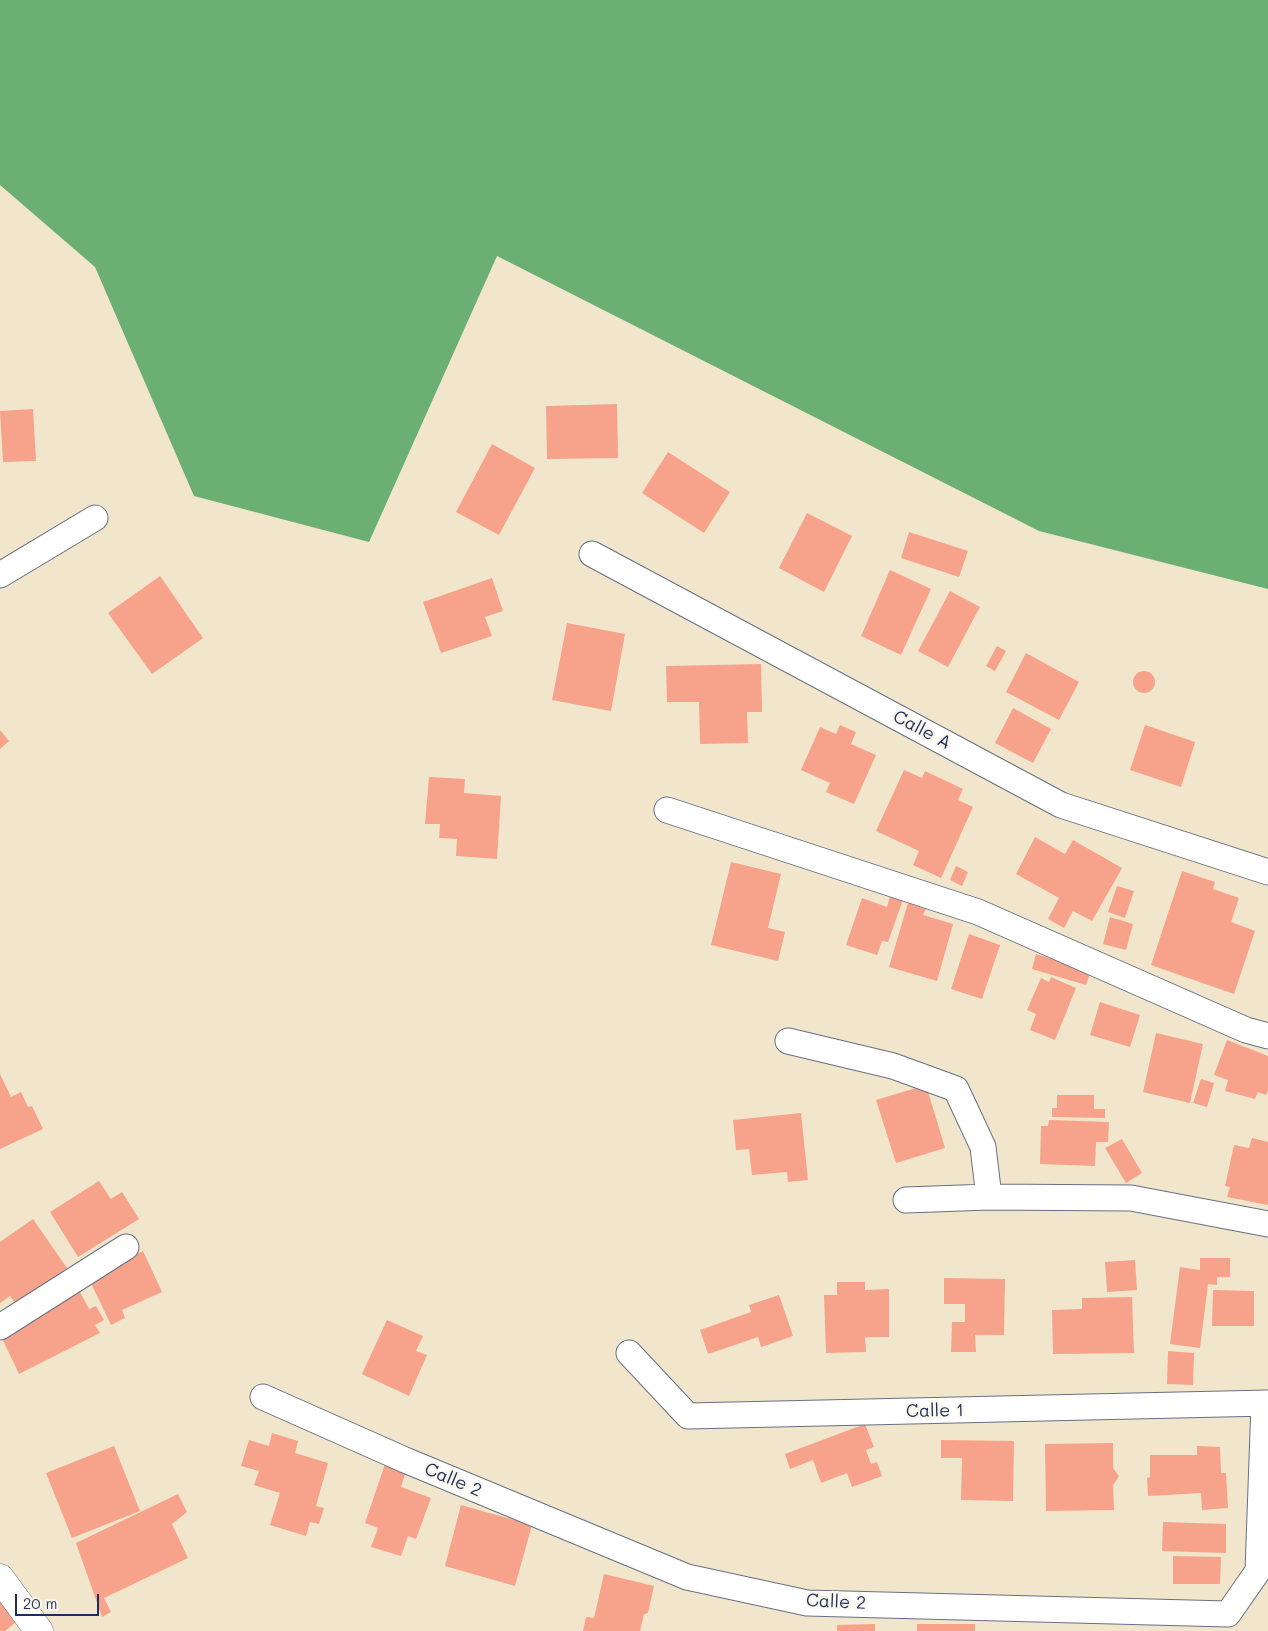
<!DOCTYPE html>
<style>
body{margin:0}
#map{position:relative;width:1268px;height:1631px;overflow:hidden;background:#f1e6cb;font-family:Mali,sans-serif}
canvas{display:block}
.scale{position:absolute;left:15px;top:1594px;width:84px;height:22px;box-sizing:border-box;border:2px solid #1b2f5e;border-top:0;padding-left:6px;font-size:15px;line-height:18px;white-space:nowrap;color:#1b2f5e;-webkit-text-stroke:4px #fbf7ec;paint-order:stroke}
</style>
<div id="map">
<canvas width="1268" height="1631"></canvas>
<div class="scale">20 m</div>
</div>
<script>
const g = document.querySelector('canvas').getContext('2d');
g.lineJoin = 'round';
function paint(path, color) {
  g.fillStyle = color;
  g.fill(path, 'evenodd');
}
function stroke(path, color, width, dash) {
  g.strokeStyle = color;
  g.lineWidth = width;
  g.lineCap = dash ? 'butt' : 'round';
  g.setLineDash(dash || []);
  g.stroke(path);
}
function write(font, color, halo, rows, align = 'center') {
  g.font = font + ' Mali,sans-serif';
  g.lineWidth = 5;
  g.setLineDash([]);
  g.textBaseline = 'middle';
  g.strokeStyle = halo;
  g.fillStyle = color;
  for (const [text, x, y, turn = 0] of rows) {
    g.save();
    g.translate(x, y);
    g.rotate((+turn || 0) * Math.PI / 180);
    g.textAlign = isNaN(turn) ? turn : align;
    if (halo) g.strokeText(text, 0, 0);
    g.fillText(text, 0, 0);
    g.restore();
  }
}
const forest = new Path2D(`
 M 0,0 L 1268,0 L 1268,589 L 1039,531 L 497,256 L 369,542 L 194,496 L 95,267 L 0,185 Z`);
const building = new Path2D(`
 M 617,404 L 618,458 L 547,459 L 546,406 Z
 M 33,409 L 36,461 L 3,462 L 0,411 Z
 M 492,444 L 535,468 L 499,535 L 456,512 Z
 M 668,452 L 730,492 L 704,533 L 642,493 Z
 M 807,513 L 852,536 L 824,592 L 779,568 Z
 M 909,532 L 968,551 L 959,577 L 901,558 Z
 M 890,570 L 931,589 L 901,655 L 861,636 Z
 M 160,576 L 203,638 L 152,674 L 108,613 Z
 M 492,578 L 503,611 L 485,617 L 492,636 L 441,653 L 423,602 Z
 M 950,591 L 980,607 L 948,667 L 918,651 Z
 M 567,623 L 625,634 L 611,711 L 552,700 Z
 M 997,646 L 1006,651 L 995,671 L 986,666 Z
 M 1026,653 L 1079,682 L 1059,720 L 1006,692 Z
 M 761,664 L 762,712 L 747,712 L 748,743 L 700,744 L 699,702 L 667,702 L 666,666 Z
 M1133 682a11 11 0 1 1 22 0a11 11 0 1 1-22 0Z
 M 1013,708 L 1051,729 L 1033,763 L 995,743 Z
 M 840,725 L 856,732 L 851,744 L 876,755 L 854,804 L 826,792 L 830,783 L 801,770 L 820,727 L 836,734 Z
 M 1145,725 L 1195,742 L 1181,787 L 1130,770 Z
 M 0,730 L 9,741 L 0,749 Z
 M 904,770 L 922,778 L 925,771 L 963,789 L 958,800 L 973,807 L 941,878 L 913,865 L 919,851 L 876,831 Z
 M 429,777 L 465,779 L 464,793 L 501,796 L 497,859 L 456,856 L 457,839 L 439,838 L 440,824 L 425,824 Z
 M 1035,837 L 1065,854 L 1073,840 L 1122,868 L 1092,921 L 1073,911 L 1064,928 L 1048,919 L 1059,898 L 1016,874 Z
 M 731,862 L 781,874 L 768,928 L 785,932 L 778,961 L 711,945 Z
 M 956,866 L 968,872 L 962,886 L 950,880 Z
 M 1182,871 L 1215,882 L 1213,889 L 1239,898 L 1231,922 L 1255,931 L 1234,994 L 1151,965 Z
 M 1117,886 L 1134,891 L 1125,918 L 1108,912 Z
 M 891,893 L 904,897 L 888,942 L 882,941 L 877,955 L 846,945 L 862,898 L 887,907 Z
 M 908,903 L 926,909 L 923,915 L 953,924 L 937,981 L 889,967 Z
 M 1110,917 L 1133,924 L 1126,950 L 1103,944 Z
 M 969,934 L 1000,945 L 982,999 L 951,989 Z
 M 1036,954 L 1091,971 L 1086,985 L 1032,969 Z
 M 1051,977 L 1076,988 L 1055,1040 L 1030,1030 L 1036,1014 L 1027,1010 L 1041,978 L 1049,982 Z
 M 1100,1002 L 1140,1015 L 1130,1047 L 1090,1035 Z
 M 1156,1033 L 1203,1044 L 1190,1103 L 1143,1092 Z
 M 1227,1040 L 1268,1056 L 1268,1090 L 1266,1095 L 1258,1092 L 1255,1099 L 1225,1091 L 1228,1080 L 1214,1075 Z
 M 0,1074 L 11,1097 L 21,1092 L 28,1107 L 32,1106 L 43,1129 L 0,1149 Z
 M 1201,1079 L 1214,1083 L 1207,1107 L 1193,1103 Z
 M 926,1085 L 945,1148 L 896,1163 L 876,1100 Z
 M 1057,1095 L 1094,1095 L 1094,1109 L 1105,1109 L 1105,1118 L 1052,1117 L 1052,1108 L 1057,1108 Z
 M 801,1113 L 808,1180 L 788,1182 L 787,1172 L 752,1175 L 749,1149 L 736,1150 L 733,1120 Z
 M 1049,1120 L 1109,1122 L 1108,1142 L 1096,1142 L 1095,1166 L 1040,1164 L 1041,1126 L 1048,1126 Z
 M 1252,1138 L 1268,1142 L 1268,1205 L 1227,1197 L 1230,1187 L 1225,1186 L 1234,1145 L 1249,1148 Z
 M 1122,1139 L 1142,1173 L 1126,1183 L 1105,1148 Z
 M 99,1181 L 111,1199 L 122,1192 L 139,1219 L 78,1257 L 50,1212 Z
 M 33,1219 L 69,1271 L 18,1307 L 10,1296 L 0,1303 L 0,1242 Z
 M 143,1251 L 162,1292 L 122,1310 L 125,1318 L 111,1325 L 88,1277 Z
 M 1200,1258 L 1230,1258 L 1230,1277 L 1217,1277 L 1217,1285 L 1208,1284 L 1200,1348 L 1170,1344 L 1180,1267 L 1200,1270 Z
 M 1135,1260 L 1137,1290 L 1107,1292 L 1105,1262 Z
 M 944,1278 L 1005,1279 L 1004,1335 L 975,1335 L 976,1352 L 951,1352 L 952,1322 L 965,1322 L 965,1304 L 944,1304 Z
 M 837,1282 L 865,1282 L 865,1290 L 889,1289 L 889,1337 L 865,1337 L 866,1352 L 826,1353 L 824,1295 L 837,1295 Z
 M 1213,1290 L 1254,1291 L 1254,1326 L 1212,1326 Z
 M 80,1292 L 89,1309 L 96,1306 L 104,1320 L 95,1325 L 100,1333 L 19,1374 L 0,1334 Z
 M 779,1295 L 793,1336 L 761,1347 L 758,1337 L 708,1354 L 700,1330 L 751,1312 L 749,1305 Z
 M 1132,1297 L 1134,1353 L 1053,1354 L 1052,1310 L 1082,1309 L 1082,1298 Z
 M 387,1320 L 423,1336 L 416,1351 L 427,1355 L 409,1396 L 362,1374 Z
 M 1168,1351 L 1194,1353 L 1193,1385 L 1167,1384 Z
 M 865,1424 L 874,1447 L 866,1450 L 871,1464 L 877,1462 L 882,1476 L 852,1487 L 847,1473 L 821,1483 L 813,1460 L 790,1469 L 785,1454 Z
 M 272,1433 L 298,1441 L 295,1453 L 328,1463 L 316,1506 L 324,1508 L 319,1524 L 310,1522 L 306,1536 L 270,1525 L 280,1493 L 254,1485 L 259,1471 L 241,1466 L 249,1440 L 269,1446 Z
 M 941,1440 L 1014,1441 L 1013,1501 L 961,1500 L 962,1458 L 941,1458 Z
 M 1113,1443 L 1113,1468 L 1119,1476 L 1113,1485 L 1114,1510 L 1046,1511 L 1045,1444 Z
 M 114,1446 L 140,1511 L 72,1538 L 46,1473 Z
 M 1197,1446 L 1220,1447 L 1221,1473 L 1226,1473 L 1228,1508 L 1202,1510 L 1201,1493 L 1148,1496 L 1147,1478 L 1150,1477 L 1150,1455 L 1197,1455 Z
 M 385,1464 L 406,1471 L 401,1487 L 431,1498 L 416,1539 L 408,1536 L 401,1556 L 371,1547 L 378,1528 L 365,1523 Z
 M 178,1494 L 187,1512 L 172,1524 L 188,1558 L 104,1598 L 111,1612 L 102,1617 L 76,1543 Z
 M 461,1505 L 532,1525 L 515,1586 L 445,1566 Z
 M 1163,1522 L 1226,1524 L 1226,1553 L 1162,1551 Z
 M 1173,1556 L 1221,1557 L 1220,1584 L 1173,1584 Z
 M 604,1574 L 654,1586 L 648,1613 L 644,1614 L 640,1631 L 583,1631 L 586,1617 L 594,1618 Z
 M 0,1602 L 16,1622 L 5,1631 L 0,1631 Z
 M 875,1624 L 875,1631 L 837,1631 L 837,1625 Z
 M 917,1624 L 975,1624 L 975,1631 L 917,1631 Z`);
const minor = new Path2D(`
 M 592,554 L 1061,805 L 1268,872
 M 0,575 L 95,518
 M 667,810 L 978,912 L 1246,1030 L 1268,1036
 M 788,1041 L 893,1066 L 956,1089 L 983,1147 L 989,1197
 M 906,1200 L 989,1197 L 1131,1198 L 1268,1224
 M 0,1327 L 126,1247
 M 629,1353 L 688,1416 L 1268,1403
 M 263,1397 L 405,1460 L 687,1577 L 807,1603 L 1228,1614 L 1258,1571 L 1264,1404`);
const tertiary = new Path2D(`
 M 0,1578 L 39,1631`);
const streetNames = [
 ["Calle A",922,730,28],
 ["Calle 1",935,1411,-1],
 ["Calle 2",453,1480,23],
 ["Calle 2",836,1602,3]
];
paint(forest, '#6baf73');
paint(building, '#f7a28b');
stroke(minor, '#666f84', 27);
stroke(tertiary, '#666f84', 29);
stroke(minor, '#fff', 25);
stroke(tertiary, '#fff', 28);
write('18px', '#1b2f5e', '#fbf7ec', streetNames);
</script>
